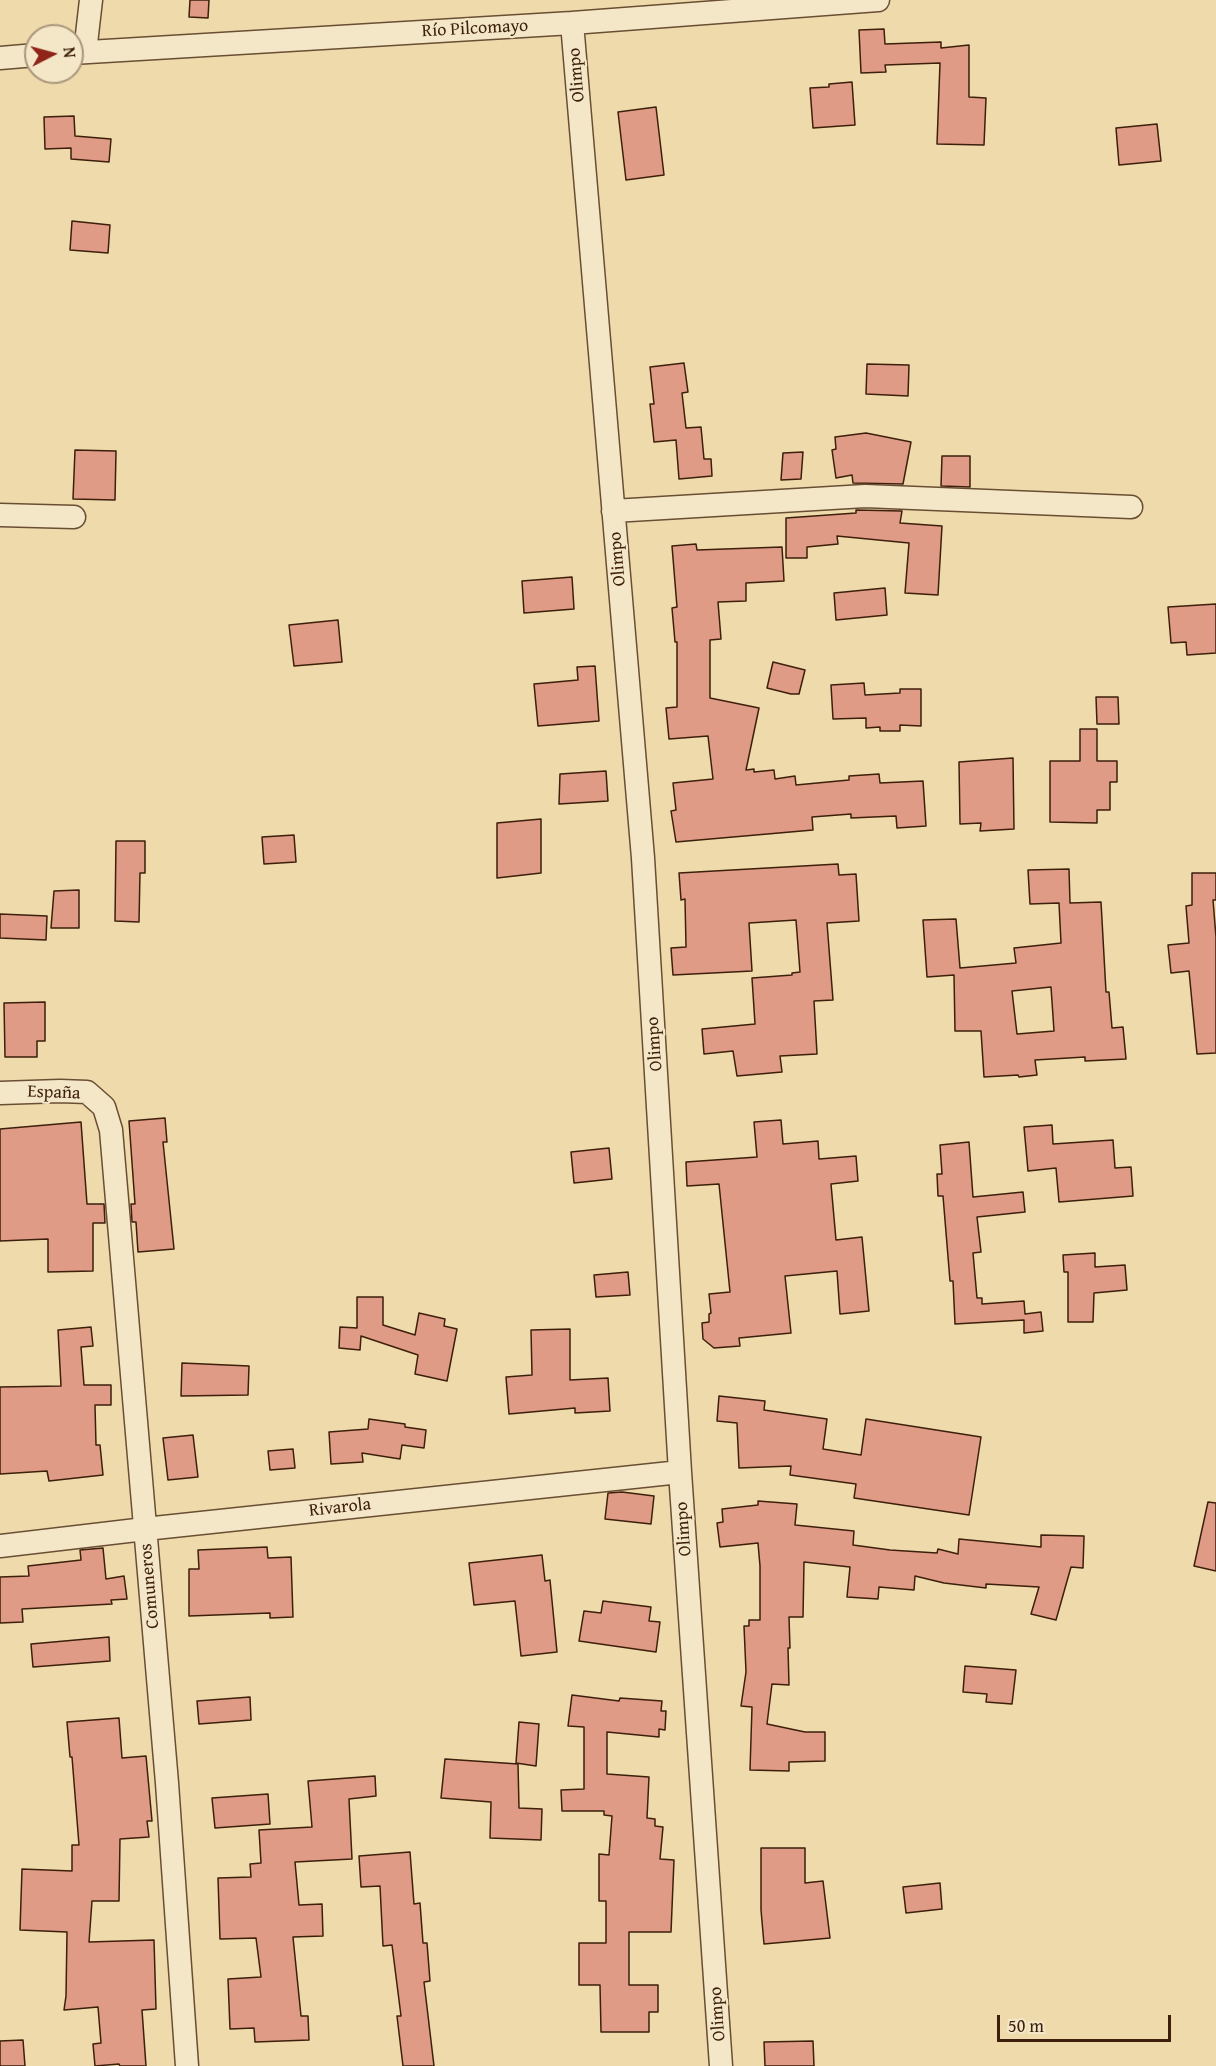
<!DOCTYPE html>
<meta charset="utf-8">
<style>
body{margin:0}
#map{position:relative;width:1216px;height:2066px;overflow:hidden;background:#eedaab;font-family:"Gentium Book Plus",serif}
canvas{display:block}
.north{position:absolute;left:24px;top:24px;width:60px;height:60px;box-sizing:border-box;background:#f4e7c8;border:2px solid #ab977c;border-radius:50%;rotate:84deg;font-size:16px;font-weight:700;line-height:24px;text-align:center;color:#3d1f0b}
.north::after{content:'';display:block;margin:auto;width:21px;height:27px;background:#8f2418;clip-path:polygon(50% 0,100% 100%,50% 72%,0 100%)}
.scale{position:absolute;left:997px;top:2015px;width:174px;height:27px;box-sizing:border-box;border:3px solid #3d1f0b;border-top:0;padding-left:8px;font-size:18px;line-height:21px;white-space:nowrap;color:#3d1f0b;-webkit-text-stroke:4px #f4e7c8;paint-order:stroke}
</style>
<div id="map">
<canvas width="1216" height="2066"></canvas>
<div class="north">N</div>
<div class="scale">50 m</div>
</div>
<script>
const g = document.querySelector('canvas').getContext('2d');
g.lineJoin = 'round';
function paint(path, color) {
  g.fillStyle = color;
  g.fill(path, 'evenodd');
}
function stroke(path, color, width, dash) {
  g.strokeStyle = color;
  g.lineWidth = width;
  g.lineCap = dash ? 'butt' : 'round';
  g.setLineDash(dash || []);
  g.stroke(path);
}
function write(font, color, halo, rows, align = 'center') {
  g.font = font + ' "Gentium Book Plus",serif';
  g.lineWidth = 4.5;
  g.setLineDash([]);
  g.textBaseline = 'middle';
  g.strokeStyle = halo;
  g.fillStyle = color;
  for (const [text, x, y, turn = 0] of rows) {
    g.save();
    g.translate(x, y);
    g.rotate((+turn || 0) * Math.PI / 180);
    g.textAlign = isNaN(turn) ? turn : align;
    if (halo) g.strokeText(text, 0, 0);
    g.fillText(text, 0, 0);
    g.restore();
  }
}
const building = new Path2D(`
 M 190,0 L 209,0 L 208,18 L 189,17 Z
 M 884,29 L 885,44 L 941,42 L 941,48 L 969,45 L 969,97 L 986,98 L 984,145 L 937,144 L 940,63 L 885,65 L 886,72 L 861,73 L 859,30 Z
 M 852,82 L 855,125 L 813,128 L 810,88 L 829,87 L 829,84 Z
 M 656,107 L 664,175 L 626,180 L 618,112 Z
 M 74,116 L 75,136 L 111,139 L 109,162 L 71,159 L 71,148 L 45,149 L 44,117 Z
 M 1157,124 L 1161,161 L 1119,165 L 1116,128 Z
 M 72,221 L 110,225 L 108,253 L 70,250 Z
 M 684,363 L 688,392 L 682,393 L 686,428 L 701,427 L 704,459 L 711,459 L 712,476 L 679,479 L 676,440 L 654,442 L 650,404 L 654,404 L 650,367 Z
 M 867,364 L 909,365 L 908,396 L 866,394 Z
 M 866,433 L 911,442 L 903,484 L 853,483 L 852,475 L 836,478 L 832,450 L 836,449 L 835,437 Z
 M 75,450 L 116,451 L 115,500 L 73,499 Z
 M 803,452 L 801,479 L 781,480 L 783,453 Z
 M 942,456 L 970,456 L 970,487 L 941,486 Z
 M 856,510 L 902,511 L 900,523 L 942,526 L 938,595 L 905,593 L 909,543 L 837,536 L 838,544 L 807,547 L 807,558 L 786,558 L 786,518 L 856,513 Z
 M 696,544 L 697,550 L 782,547 L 784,581 L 746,583 L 746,601 L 718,602 L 721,639 L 710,640 L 710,698 L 759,708 L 746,770 L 754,769 L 754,772 L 774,770 L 775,779 L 795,776 L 796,785 L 849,780 L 849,776 L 879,774 L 880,783 L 923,781 L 926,826 L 897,828 L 896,816 L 851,818 L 851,814 L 812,817 L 813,830 L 676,842 L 671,811 L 676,810 L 673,783 L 713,779 L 708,736 L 669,739 L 666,708 L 677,707 L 677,642 L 675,642 L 672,608 L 677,607 L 672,546 Z
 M 572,577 L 574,609 L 524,613 L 522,581 Z
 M 885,588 L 887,615 L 836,620 L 834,593 Z
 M 1216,604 L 1216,653 L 1187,655 L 1186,642 L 1171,643 L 1168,607 Z
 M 338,620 L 342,662 L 294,666 L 289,625 Z
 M 773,662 L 805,670 L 799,694 L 791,694 L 767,688 Z
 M 595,666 L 599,721 L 538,726 L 534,684 L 578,680 L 577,667 Z
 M 864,683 L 865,695 L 900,693 L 900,689 L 921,689 L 921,726 L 900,725 L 900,731 L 880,731 L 880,727 L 866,728 L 866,718 L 833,719 L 831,685 Z
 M 1096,697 L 1118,697 L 1119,724 L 1097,724 Z
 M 1080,729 L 1097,729 L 1097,761 L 1117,761 L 1117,782 L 1110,782 L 1110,810 L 1097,810 L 1097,823 L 1050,822 L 1050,761 L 1080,761 Z
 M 1013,758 L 1014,829 L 980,831 L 981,823 L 960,824 L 959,762 Z
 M 606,771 L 608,801 L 559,804 L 560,774 Z
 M 541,819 L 541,873 L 497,878 L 497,823 Z
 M 294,835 L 296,862 L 264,864 L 262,837 Z
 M 116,841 L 145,841 L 145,873 L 140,873 L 139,922 L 115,921 Z
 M 838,864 L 839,875 L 856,874 L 859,921 L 827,923 L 833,1000 L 814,1001 L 817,1054 L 780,1056 L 782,1072 L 737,1076 L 733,1051 L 704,1054 L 702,1029 L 755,1024 L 752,978 L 792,975 L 792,973 L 800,972 L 796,920 L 749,923 L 752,971 L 673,975 L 671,948 L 686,947 L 685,899 L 681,900 L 679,873 Z
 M 1069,869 L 1070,903 L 1101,902 L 1106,992 L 1109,992 L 1112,1028 L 1123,1027 L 1126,1059 L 1085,1061 L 1085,1057 L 1035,1060 L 1037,1075 L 1019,1077 L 1018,1075 L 984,1077 L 981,1031 L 955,1031 L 954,975 L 927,977 L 923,920 L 956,919 L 960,968 L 1016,963 L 1014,948 L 1061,943 L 1059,903 L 1030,904 L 1028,870 ZM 1051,987 L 1054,1031 L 1017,1034 L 1012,991 Z
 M 1192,873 L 1216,873 L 1216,900 L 1213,900 L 1216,937 L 1216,1053 L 1197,1054 L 1189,971 L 1171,973 L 1168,945 L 1189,943 L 1186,906 L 1192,905 Z
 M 79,890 L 79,928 L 51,928 L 54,891 Z
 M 0,914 L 47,916 L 46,940 L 0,938 Z
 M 45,1002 L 45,1041 L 37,1041 L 37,1057 L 5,1057 L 4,1003 Z
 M 165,1118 L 167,1142 L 163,1142 L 174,1249 L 138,1252 L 136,1222 L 132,1222 L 131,1204 L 135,1204 L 129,1121 Z
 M 781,1120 L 783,1144 L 818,1141 L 819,1159 L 856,1156 L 858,1181 L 831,1184 L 836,1240 L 862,1237 L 869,1311 L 840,1314 L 837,1271 L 785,1276 L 791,1333 L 739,1338 L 740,1346 L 714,1348 L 703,1339 L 702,1323 L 709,1322 L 709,1314 L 711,1313 L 709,1294 L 730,1292 L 719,1184 L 687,1186 L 686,1162 L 757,1157 L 754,1122 Z
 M 81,1122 L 87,1204 L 104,1204 L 105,1223 L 93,1223 L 93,1271 L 48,1272 L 48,1239 L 0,1241 L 0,1129 Z
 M 1052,1125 L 1053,1144 L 1113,1140 L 1115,1168 L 1131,1167 L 1133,1196 L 1059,1202 L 1056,1168 L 1028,1171 L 1024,1127 Z
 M 969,1142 L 973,1197 L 1023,1192 L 1025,1212 L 977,1217 L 981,1252 L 973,1253 L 977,1298 L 982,1298 L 982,1304 L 1024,1301 L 1025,1314 L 1041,1312 L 1043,1331 L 1024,1333 L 1024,1320 L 955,1324 L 953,1281 L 950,1281 L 943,1196 L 938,1196 L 937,1174 L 942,1174 L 940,1145 Z
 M 609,1148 L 612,1179 L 574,1183 L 571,1152 Z
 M 1095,1253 L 1095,1267 L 1125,1265 L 1127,1290 L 1094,1293 L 1093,1322 L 1068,1322 L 1068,1272 L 1064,1272 L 1063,1255 Z
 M 628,1272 L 630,1295 L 596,1297 L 594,1275 Z
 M 357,1297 L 383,1297 L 383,1325 L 415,1335 L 419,1313 L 445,1319 L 444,1326 L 457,1329 L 447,1381 L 415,1374 L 418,1355 L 361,1336 L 360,1350 L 339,1348 L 340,1327 L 357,1328 Z
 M 91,1327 L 93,1346 L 81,1347 L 84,1385 L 111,1385 L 111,1405 L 95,1405 L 96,1445 L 100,1445 L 103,1475 L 49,1481 L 47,1471 L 0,1474 L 0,1387 L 61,1386 L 58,1330 Z
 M 570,1329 L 570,1380 L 608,1378 L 610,1411 L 575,1413 L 575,1408 L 509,1414 L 506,1377 L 532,1375 L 531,1330 Z
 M 182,1363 L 249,1366 L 248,1395 L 181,1396 Z
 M 719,1396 L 765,1401 L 764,1410 L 827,1419 L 823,1449 L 861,1455 L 866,1419 L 981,1437 L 969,1515 L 854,1498 L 856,1484 L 790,1475 L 791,1466 L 739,1468 L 737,1423 L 717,1421 Z
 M 369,1419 L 405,1424 L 405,1427 L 426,1430 L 424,1448 L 402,1445 L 400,1459 L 362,1453 L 363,1462 L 331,1464 L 329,1432 L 368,1429 Z
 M 193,1435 L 198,1477 L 168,1480 L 163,1438 Z
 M 293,1449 L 295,1468 L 270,1470 L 268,1451 Z
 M 622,1492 L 654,1496 L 651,1524 L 605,1519 L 608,1493 Z
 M 758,1501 L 797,1504 L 795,1525 L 854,1531 L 853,1545 L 890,1550 L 937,1553 L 938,1549 L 958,1554 L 959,1539 L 1041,1547 L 1041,1535 L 1084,1536 L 1083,1568 L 1071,1567 L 1056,1620 L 1031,1614 L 1039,1587 L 986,1584 L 986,1588 L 944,1583 L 915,1576 L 914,1590 L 879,1587 L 878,1599 L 847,1597 L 850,1567 L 804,1562 L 803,1617 L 789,1617 L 790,1648 L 788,1648 L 789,1685 L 772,1684 L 767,1724 L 805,1732 L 825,1732 L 825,1761 L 789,1762 L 789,1771 L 750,1770 L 752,1707 L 741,1706 L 746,1672 L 744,1626 L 749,1626 L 749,1620 L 760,1620 L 760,1566 L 758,1543 L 720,1547 L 717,1523 L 723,1522 L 722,1509 L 758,1505 Z
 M 1208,1502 L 1216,1503 L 1216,1571 L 1194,1566 Z
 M 267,1547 L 268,1558 L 291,1557 L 293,1617 L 270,1618 L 270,1613 L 189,1616 L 189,1569 L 199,1569 L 198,1550 Z
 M 103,1548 L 106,1579 L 124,1576 L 127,1599 L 111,1600 L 112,1604 L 22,1609 L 23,1622 L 0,1623 L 0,1577 L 29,1576 L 28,1566 L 81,1560 L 80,1550 Z
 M 542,1555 L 545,1581 L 550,1580 L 557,1652 L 521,1656 L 515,1601 L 474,1605 L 469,1563 Z
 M 603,1601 L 651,1607 L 649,1621 L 660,1622 L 656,1652 L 579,1641 L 584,1611 L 601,1613 Z
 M 109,1637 L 110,1661 L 33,1667 L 31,1644 Z
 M 965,1666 L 1016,1670 L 1012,1704 L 986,1702 L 987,1694 L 963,1692 Z
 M 572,1695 L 619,1701 L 620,1698 L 662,1701 L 661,1711 L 666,1711 L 665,1730 L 659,1729 L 659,1737 L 607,1732 L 607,1774 L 649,1777 L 647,1818 L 655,1819 L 655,1826 L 663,1827 L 660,1859 L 674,1860 L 671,1932 L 629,1932 L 629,1985 L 658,1985 L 658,2012 L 649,2012 L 649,2032 L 601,2032 L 600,1985 L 579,1985 L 579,1943 L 606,1943 L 606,1901 L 599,1901 L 599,1854 L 609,1855 L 612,1816 L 604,1815 L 604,1811 L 562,1811 L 561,1790 L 584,1789 L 584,1727 L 568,1726 Z
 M 250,1697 L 251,1720 L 199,1724 L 197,1701 Z
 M 119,1718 L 122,1758 L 146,1756 L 152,1821 L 147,1821 L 149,1837 L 120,1839 L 119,1901 L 92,1901 L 89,1942 L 154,1940 L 156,2009 L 142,2010 L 146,2066 L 120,2066 L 119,2064 L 95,2066 L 93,2044 L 101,2043 L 98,2007 L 64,2010 L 66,1996 L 67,1932 L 20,1930 L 22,1869 L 72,1871 L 72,1845 L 79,1845 L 72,1757 L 70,1757 L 67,1722 Z
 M 519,1722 L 539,1724 L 536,1766 L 516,1763 Z
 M 445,1759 L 518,1764 L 519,1808 L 542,1809 L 541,1840 L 490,1838 L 491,1802 L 441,1798 Z
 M 375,1776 L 376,1796 L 349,1799 L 352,1859 L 295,1862 L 299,1905 L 322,1904 L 323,1936 L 293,1937 L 301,2016 L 308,2016 L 309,2040 L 255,2042 L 254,2028 L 230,2029 L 228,1979 L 261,1977 L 256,1938 L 220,1939 L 218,1878 L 251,1877 L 250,1864 L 261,1863 L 259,1830 L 312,1827 L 308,1781 Z
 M 268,1794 L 270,1824 L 215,1828 L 212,1798 Z
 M 761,1848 L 805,1848 L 805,1883 L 823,1881 L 830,1938 L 764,1944 L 761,1910 Z
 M 410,1852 L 414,1904 L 420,1903 L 423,1943 L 427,1943 L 430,1981 L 424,1982 L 434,2066 L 403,2066 L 397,2016 L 401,2016 L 392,1945 L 383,1946 L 380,1886 L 361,1887 L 359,1856 Z
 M 940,1883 L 942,1909 L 906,1913 L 903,1887 Z
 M 23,2040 L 25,2066 L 0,2066 L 0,2041 Z
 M 813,2041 L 814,2066 L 765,2066 L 764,2042 Z`);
const minor = new Path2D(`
 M 572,23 L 643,858 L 680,1472 L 721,2066
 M 85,52 L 91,0
 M 72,53 L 572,23 L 878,0
 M 0,58 L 36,55
 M 613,511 L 865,496 L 1131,507
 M 0,515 L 74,517
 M 0,1093 L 60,1091 L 87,1092 L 104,1107 L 111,1130 L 167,1783 L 187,2066
 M 0,1546 L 145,1529 L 680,1472`);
const streetNames = [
 ["Río Pilcomayo",475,29,-3],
 ["Olimpo",577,75,-95],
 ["Olimpo",618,559,-95],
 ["Olimpo",655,1044,-94],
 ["España",54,1093,2],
 ["Rivarola",340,1508,-6],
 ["Olimpo",684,1529,-94],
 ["Comuneros",150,1586,-95],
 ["Olimpo",718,2014,-94]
];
paint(building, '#df9b85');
stroke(building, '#3d1f0b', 1.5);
stroke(minor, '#694e33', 25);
stroke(minor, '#f4e7c8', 22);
write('18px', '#3d1f0b', '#f4e7c8', streetNames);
</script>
